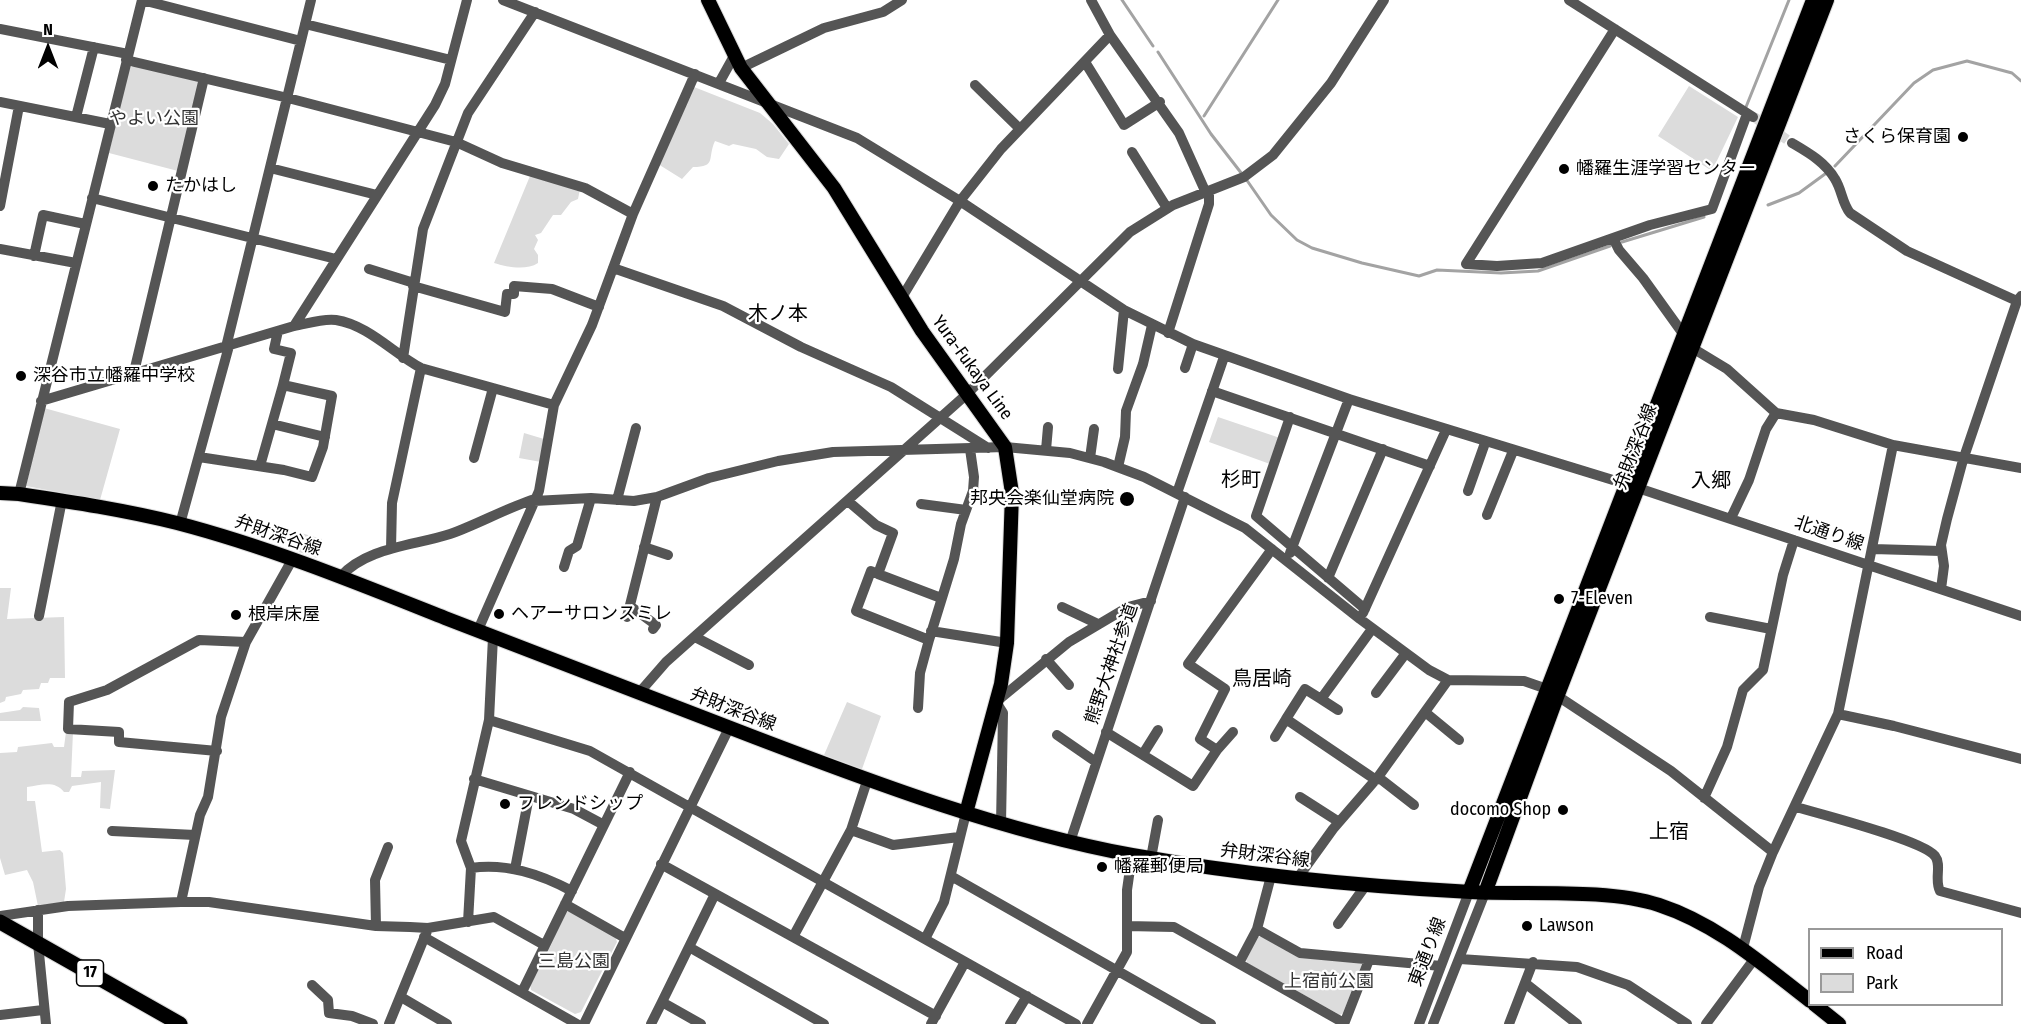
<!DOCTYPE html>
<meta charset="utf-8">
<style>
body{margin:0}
#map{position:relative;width:2021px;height:1024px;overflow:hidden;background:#fff;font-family:"Fira Sans Condensed",sans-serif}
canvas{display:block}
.legend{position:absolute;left:1808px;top:928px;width:195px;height:78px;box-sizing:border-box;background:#fff;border:2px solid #999;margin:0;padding:8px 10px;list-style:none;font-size:18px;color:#000}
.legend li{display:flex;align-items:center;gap:12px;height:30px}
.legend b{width:30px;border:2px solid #999}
.north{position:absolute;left:18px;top:18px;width:60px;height:60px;-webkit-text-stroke:4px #fff;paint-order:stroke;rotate:0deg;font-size:16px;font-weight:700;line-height:24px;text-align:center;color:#000}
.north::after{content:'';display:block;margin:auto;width:21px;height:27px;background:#000;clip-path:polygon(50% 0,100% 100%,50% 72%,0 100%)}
</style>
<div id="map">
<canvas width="2021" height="1024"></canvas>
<ul class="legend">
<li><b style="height:8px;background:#000"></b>Road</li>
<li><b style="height:16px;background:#dcdcdc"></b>Park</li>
</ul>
<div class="north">N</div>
</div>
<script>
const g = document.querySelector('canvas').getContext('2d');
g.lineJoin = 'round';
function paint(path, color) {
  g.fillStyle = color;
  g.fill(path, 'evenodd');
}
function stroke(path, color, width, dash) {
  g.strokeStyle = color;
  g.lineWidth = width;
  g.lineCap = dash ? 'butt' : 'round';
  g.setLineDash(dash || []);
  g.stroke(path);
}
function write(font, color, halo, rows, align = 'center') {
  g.font = font + ' "Fira Sans Condensed","Noto Sans JP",sans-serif';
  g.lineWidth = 4.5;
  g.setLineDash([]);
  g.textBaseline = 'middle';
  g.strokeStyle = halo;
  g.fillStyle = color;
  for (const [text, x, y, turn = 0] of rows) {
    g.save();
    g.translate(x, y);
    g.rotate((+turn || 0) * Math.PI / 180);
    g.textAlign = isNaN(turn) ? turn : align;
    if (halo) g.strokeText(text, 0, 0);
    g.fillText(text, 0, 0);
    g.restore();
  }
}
const green = new Path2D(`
 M 133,66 L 197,81 L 199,85 L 178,171 L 109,153 L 129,68 Z
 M 1689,86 L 1738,117 L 1712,171 L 1658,136 Z
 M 694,87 L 760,113 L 773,124 L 789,144 L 779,159 L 767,157 L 756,149 L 733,144 L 729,146 L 715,141 C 707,158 717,167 693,167 L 682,179 L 658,164 Z
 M 530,176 L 580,189 L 578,199 L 571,202 L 561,215 L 553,215 L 541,233 L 535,235 L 538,240 L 534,249 L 538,255 L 538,263 C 526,271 507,267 494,263 Z
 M 44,408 L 120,429 L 100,500 L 26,486 Z
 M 1218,417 L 1280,438 L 1270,464 L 1209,442 Z
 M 524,433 L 544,439 L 541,462 L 519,458 Z
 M 301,533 L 322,539 L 317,558 L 296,551 Z
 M 0,588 L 11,588 L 7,619 L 64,617 L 65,678 L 50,678 L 48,683 L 41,683 L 39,689 L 23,690 L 21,694 L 6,697 L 5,701 L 0,703 Z
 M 847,702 L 881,716 L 862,769 L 824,755 Z
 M 23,707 L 39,708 L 41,721 L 0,721 L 0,713 L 20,710 Z
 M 66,732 L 73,732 L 71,777 L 81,777 L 82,771 L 115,770 L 110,809 L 100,808 L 101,782 L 72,786 L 69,792 L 64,792 C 55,780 41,785 27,787 L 27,801 L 35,801 L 42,852 L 60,850 L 63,853 L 66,889 L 64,902 L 38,906 L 33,882 L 27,870 L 5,875 L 0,858 L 0,753 L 17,752 L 18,747 L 52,743 L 54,747 L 64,747 Z
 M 571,910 L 615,935 L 617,942 L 581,1012 L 575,1014 L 531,990 L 530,984 L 566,912 Z
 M 1263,936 L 1298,956 L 1360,961 L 1362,964 L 1343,1013 L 1340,1015 L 1247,963 L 1246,959 L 1258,937 Z`);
const stream = new Path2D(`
 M 1122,0 L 1153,46
 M 1158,52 L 1211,134 L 1242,174
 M 1746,107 L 1789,0
 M 1204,116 L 1278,0
 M 1835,166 L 1914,83 L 1933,70 L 1967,61 L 2012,73 L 2021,81
 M 1246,179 L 1271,215 L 1297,240 L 1312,248 L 1362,263 L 1419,276 L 1437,270 L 1501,273 L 1538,271 L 1610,246
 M 1768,205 L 1799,193 L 1825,174
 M 1622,242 L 1704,217`);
const minorTunnel = new Path2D(`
 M 1754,117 L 1792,143`);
const minor = new Path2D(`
 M 142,0 L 301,41
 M 503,0 L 857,138 L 960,201 L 1124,310 L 1193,344 L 1349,399 L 1626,484 L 2021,616
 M 1091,0 L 1110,35 L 1179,133 L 1206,193
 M 1569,0 L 1753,117
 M 305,24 L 451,60
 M 0,29 L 128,54
 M 1615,29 L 1466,264 L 1497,266 L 1542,263 L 1650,225 L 1712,209 L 1747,114
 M 126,60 L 288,98 L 456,142 L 502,163 L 585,188 L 633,214
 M 1085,62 L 1124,125 L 1160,102
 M 741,68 L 824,28 L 883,12 L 902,0
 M 719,83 L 734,56
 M 975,85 L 1020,129
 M 0,102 L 110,124
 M 76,117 L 94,47
 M 1792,143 C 1809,153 1825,162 1835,179 C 1842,190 1842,203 1850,213 L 1907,251 L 2017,301
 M 1132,152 L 1167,208
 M 270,168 L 377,195
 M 92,198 L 336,259
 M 0,206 L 19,106
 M 1613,238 L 1619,250 L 1643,278 L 1694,349 L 1727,369 L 1776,413 L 1814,420 L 1893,445 L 2021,468
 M 0,249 L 76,263
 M 34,256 L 43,215 L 85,224
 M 613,268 L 723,306 L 801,347 L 891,387 L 988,448
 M 369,269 L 414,283
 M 413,286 L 505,312 L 507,294 L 514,294 L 514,286 L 552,289 L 599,307
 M 901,299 L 960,201 L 1001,149 L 1110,35
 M 294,326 L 435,105 L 445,84 L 467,0
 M 1168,333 L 1209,204 L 1209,192
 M 226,347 L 311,0
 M 403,358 L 423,229 L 468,113 L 535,12
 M 1185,368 L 1193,344
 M 1118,369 L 1124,310
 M 134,372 L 204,78
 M 1212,391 L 1430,466
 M 41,401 L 294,326 C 306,324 323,318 336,320 C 368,325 393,353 421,368 L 554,405
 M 1290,417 L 1256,516 L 1365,609
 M 272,424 L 325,437
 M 1046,450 L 1048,427
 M 199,457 L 284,470 L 312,477 L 323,447 L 332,396 L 283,385 L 291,353 L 274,349 L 278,331
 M 474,458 L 493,388
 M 1090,458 L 1094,429
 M 260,466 L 283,385
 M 1118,467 L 1125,437 L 1126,411 L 1143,364 L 1152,325
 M 1468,491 L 1485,443
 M 1177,493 L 1224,357
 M 19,494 L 142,0
 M 617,500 L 636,428
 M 534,501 L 591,498 L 634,501 L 657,497 L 709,478 L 778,461 L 833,452 L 1005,447 L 1070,453 L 1104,462 L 1144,477 L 1245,528 L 1360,619 L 1429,670 L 1448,680 L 1524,681 L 1547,689 L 1671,771 L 1773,852
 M 849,502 L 876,525 L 893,533 L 878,574 L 871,571 L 856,611 L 929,640 L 920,673 L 918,708
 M 921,504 L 966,510
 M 1487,515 L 1513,451
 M 1731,518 L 1749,480 L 1766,429 L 1776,413
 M 180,524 L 229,346
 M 644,547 L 668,555
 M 391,549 L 392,503 L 421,368
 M 1873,549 L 1941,551
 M 1290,553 L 1349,399
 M 564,567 L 569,551 L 577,546 L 591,498
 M 878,574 L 941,598
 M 340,577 C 367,547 413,546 450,534 C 479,524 506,508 535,499
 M 1328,578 L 1383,449
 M 1941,589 L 1944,566 L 1941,545 L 1947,519 L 1963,460 L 2017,301 L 2021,296
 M 630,606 L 656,625 L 653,629
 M 1062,607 L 1098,624
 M 1363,613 L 1446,430
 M 39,616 L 62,500
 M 627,617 L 657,497
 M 1710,617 L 1771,629
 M 1372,629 L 1321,699 L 1305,689 L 1286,719 L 1376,780
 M 478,630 L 539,491 L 554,405 L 592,325 L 633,214 L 695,74
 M 931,631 L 1007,643
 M 695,637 L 749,665
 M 929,640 L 954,559 L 961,524 L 973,491 L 974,477 L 970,449
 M 1046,659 L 1069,685
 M 639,693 L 666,662 L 967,394 L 1130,232 L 1173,205 L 1244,177 L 1273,155 L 1331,83 L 1384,0
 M 1376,693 L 1406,653
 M 1321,699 L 1338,710
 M 1425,712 L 1459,740
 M 1838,714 L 1894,726 L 2021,759
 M 489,720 L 590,751 L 1076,1024
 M 1106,732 L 1193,786 L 1217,750 L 1200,739 L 1225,689 L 1188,664 L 1272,549
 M 1057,735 L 1096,762
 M 1275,737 L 1286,719
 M 1217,750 L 1233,732
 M 217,751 L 119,742 L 119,732 L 68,729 L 69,702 L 107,690 L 199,640 L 246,642
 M 1143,754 L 1158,730
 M 1378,777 L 1414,805
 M 474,779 L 574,809 L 604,825
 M 1300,797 L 1339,822
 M 1704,798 L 1727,747 L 1743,690 L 1763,670 L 1783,575 L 1794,540
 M 1796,807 C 1820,814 1922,840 1935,856 C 1942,865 1934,880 1940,891 L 2021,913
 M 1001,824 L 1003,713 L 996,702 L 1069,642 L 1128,607 L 1151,601
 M 851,830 L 893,845 L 959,837
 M 112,831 L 195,835
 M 1070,842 L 1185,497
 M 1151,858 L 1158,820
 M 661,864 L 936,1016
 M 471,868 C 507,863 540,874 572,891
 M 515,869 L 529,796
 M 951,876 L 1211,1024
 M 1297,879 L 1333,829 L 1378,777 L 1448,680
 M 181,902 L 200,815 L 208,797 L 221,717 L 246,642 L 292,560
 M 565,904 L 625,938
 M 38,910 L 38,943 L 46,1024
 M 0,916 L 68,906 L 181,902 L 209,902 L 376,926 L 410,927 L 428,928 L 494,917 L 544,945
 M 468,922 L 471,868 L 461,841 L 489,720 L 493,637
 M 1338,924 L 1366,885
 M 376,926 L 375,880 L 388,847
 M 1127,926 L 1174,927 L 1344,1023
 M 1257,929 L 1300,953 L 1441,966
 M 424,937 L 577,1024
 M 793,937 L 851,830 L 867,781
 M 925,939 L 944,902 L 966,813
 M 689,947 L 824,1024
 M 1743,948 L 1759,887 L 1773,852 L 1838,714 L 1893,445
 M 1460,959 L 1577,967 L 1628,985 L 1687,1024
 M 1239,963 L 1257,929 L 1271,876
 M 1525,983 L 1577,1024
 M 312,985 L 328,1000 L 329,1013 L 352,1016 L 373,1024
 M 522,992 L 630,772
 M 401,997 L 447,1024
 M 0,1015 L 43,1010
 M 389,1024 L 427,931
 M 584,1024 L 729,728
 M 651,1024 L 662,1002
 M 701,1024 L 662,1002 L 715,894
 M 931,1024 L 965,962
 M 1010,1024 L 1027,996
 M 1087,1024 L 1127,952 L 1127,890 L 1132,855
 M 1344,1024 L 1369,960
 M 1419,1024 L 1469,892
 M 1433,1024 L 1485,893
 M 1509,1024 L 1533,962
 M 1706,1024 L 1755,958`);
const major = new Path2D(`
 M 708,0 L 741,68 L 834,188 L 922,331 L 1005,447 L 1012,493 L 1007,643 L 1001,684 L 966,813
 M 0,493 L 19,494 C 72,502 125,510 177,523 C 269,547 357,583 445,618 C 548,658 651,697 754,737 C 877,784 1002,831 1132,855 C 1244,875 1357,886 1471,892 C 1526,895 1608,888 1659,905 C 1717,924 1762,964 1810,1001
 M 1469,892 L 1813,0
 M 1485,893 L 1557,697 L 1827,0
 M 1814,1004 L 1839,1024`);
const highway = new Path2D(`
 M 0,922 L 180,1024`);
const markers = [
 [1963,137,6,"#000"],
 [1564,169,6,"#000"],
 [153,186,6,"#000"],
 [21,376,6,"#000"],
 [1127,499,8,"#000"],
 [1559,599,6,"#000"],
 [499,614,6,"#000"],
 [236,615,6,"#000"],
 [505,804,6,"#000"],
 [1563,810,6,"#000"],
 [1102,867,6,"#000"],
 [1527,926,6,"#000"]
];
const shields = [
 [90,973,27]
];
const shieldNames = [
 ["17",90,973]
];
const parkNames = [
 ["やよい公園",154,119],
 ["三島公園",574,962],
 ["上宿前公園",1329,982]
];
const poiNames = [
 ["さくら保育園",1951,137,"right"],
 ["幡羅生涯学習センター",1576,169],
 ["たかはし",165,186],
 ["深谷市立幡羅中学校",33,376],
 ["邦央会楽仙堂病院",1114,499,"right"],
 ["7-Eleven",1571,599],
 ["ヘアーサロンスミレ",511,614],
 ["根岸床屋",248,615],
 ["フレンドシップ",517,804],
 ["docomo Shop",1551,810,"right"],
 ["幡羅郵便局",1114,867],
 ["Lawson",1539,926]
];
const streetNames = [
 ["Yura-Fukaya Line",972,368,54],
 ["弁財深谷線",1636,447,-69],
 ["北通り線",1829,534,19],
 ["弁財深谷線",278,536,19],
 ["熊野大神社参道",1112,664,-71],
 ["弁財深谷線",733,710,21],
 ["弁財深谷線",1265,856,7],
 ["東通り線",1428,952,-69]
];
const neighbourhoodNames = [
 ["木ノ本",778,314],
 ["杉町",1241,480],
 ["入郷",1711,481],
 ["鳥居崎",1262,679],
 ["上宿",1669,832]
];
paint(green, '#dcdcdc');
stroke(stream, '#a3a3a3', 3);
stroke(minorTunnel, '#d9d9d9', 10, [10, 5]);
stroke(major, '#dbdbdb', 16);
stroke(highway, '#dbdbdb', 17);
stroke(minor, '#555', 10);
stroke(major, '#000', 14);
stroke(highway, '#000', 15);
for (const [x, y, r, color] of markers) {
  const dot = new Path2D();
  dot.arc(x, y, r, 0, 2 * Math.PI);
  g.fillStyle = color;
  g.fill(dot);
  stroke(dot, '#fff', 2);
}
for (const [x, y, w] of shields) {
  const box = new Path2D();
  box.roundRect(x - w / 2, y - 13, w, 26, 4.5);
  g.fillStyle = '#fff';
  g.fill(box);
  stroke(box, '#000', 1.5);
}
write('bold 16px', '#000', null, shieldNames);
write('18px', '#333', '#fff', parkNames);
write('18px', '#000', '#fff', poiNames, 'left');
write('18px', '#000', '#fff', streetNames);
write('20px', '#000', '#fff', neighbourhoodNames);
</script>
